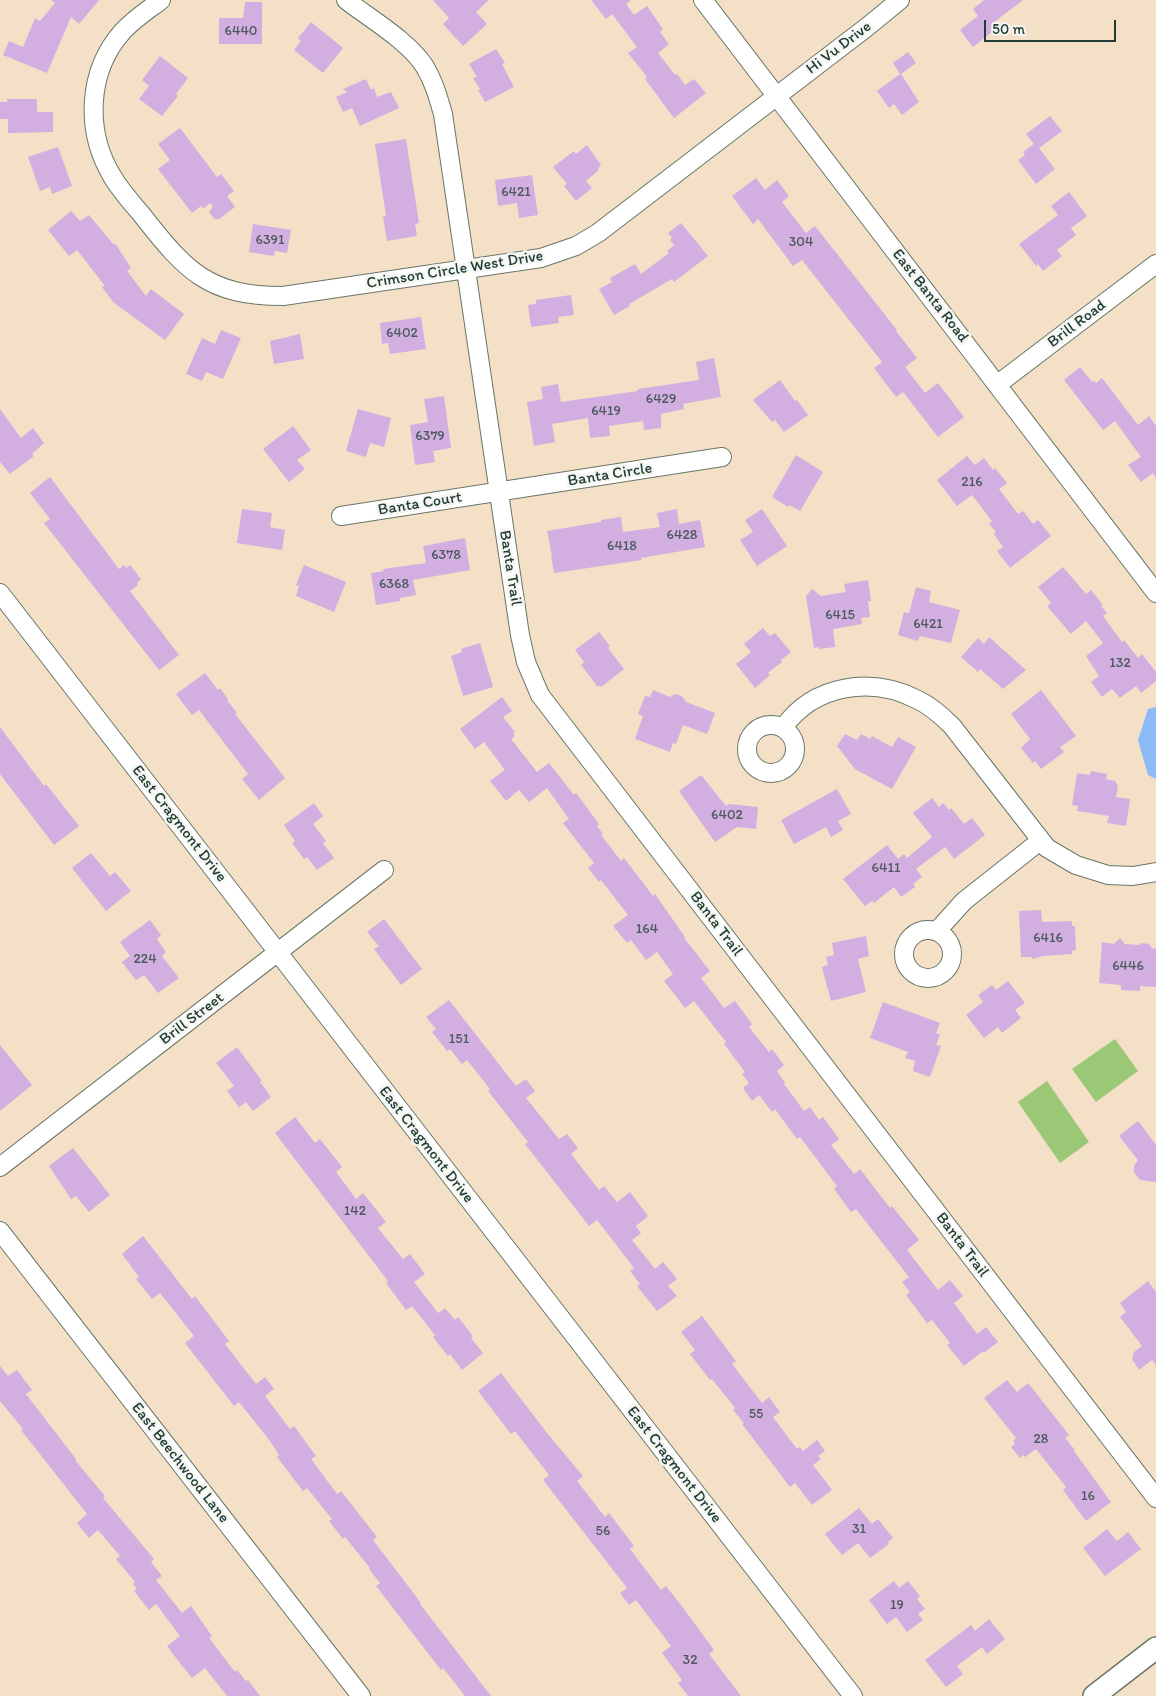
<!DOCTYPE html>
<style>
body{margin:0}
#map{position:relative;width:1156px;height:1696px;overflow:hidden;background:#f3e0c7;font-family:Itim,sans-serif}
canvas{display:block}
.scale{position:absolute;left:984px;top:20px;width:132px;height:22px;box-sizing:border-box;border:2px solid #1f3d34;border-top:0;padding-left:6px;font-size:15px;line-height:18px;white-space:nowrap;color:#1f3d34;-webkit-text-stroke:4px #f6f6f2;paint-order:stroke}
</style>
<div id="map">
<canvas width="1156" height="1696"></canvas>
<div class="scale">50 m</div>
</div>
<script>
const g = document.querySelector('canvas').getContext('2d');
g.lineJoin = 'round';
function paint(path, color) {
  g.fillStyle = color;
  g.fill(path, 'evenodd');
}
function stroke(path, color, width, dash) {
  g.strokeStyle = color;
  g.lineWidth = width;
  g.lineCap = dash ? 'butt' : 'round';
  g.setLineDash(dash || []);
  g.stroke(path);
}
function write(font, color, halo, rows, align = 'center') {
  g.font = font + ' Itim,sans-serif';
  g.lineWidth = 5;
  g.setLineDash([]);
  g.textBaseline = 'middle';
  g.strokeStyle = halo;
  g.fillStyle = color;
  for (const [text, x, y, turn = 0] of rows) {
    g.save();
    g.translate(x, y);
    g.rotate((+turn || 0) * Math.PI / 180);
    g.textAlign = isNaN(turn) ? turn : align;
    if (halo) g.strokeText(text, 0, 0);
    g.fillText(text, 0, 0);
    g.restore();
  }
}
const green = new Path2D(`
 M 1115,1039 L 1138,1071 L 1096,1102 L 1072,1069 Z
 M 1047,1081 L 1089,1142 L 1060,1163 L 1018,1102 Z`);
const water = new Path2D(`
 M 1156,707 L 1156,779 L 1148,775 L 1138,740 L 1148,709 Z`);
const building = new Path2D(`
 M 51,0 L 99,0 L 79,24 L 71,17 L 47,73 L 3,55 L 9,41 L 23,47 L 35,18 L 40,21 L 55,3 Z
 M 433,0 L 489,0 L 476,12 L 487,24 L 463,46 L 443,24 L 449,18 Z
 M 591,0 L 631,0 L 626,4 L 634,15 L 647,6 L 663,29 L 660,32 L 669,44 L 658,53 L 675,75 L 677,74 L 685,85 L 694,79 L 706,93 L 674,118 L 645,79 L 647,77 L 628,53 L 637,47 L 612,14 L 606,19 Z
 M 984,0 L 1023,0 L 993,23 L 997,28 L 973,47 L 960,30 L 978,16 L 973,9 Z
 M 245,2 L 262,2 L 262,44 L 219,44 L 219,18 L 243,18 Z
 M 311,22 L 343,48 L 323,73 L 294,50 L 301,41 L 298,38 Z
 M 496,49 L 505,63 L 502,64 L 514,87 L 485,102 L 478,90 L 480,89 L 473,78 L 477,77 L 469,64 Z
 M 908,52 L 916,63 L 901,74 L 919,102 L 902,115 L 894,104 L 889,108 L 877,91 L 900,74 L 893,63 Z
 M 160,56 L 188,78 L 176,94 L 178,96 L 162,116 L 139,99 L 149,86 L 142,80 Z
 M 366,79 L 371,90 L 374,88 L 377,97 L 391,92 L 399,108 L 360,126 L 352,108 L 343,112 L 336,97 L 347,92 L 343,89 Z
 M 7,99 L 37,99 L 37,112 L 53,112 L 53,132 L 8,133 L 8,119 L 0,119 L 0,102 L 7,102 Z
 M 1050,116 L 1062,131 L 1039,148 L 1055,169 L 1036,184 L 1018,160 L 1025,155 L 1023,152 L 1034,144 L 1026,134 Z
 M 180,128 L 217,177 L 221,174 L 234,191 L 227,196 L 235,207 L 219,219 L 214,219 L 209,212 L 213,206 L 210,203 L 203,209 L 201,206 L 192,213 L 158,169 L 170,160 L 158,144 Z
 M 406,139 L 419,223 L 415,224 L 417,236 L 387,241 L 383,217 L 386,216 L 375,144 Z
 M 587,145 L 601,165 L 598,168 L 599,170 L 586,181 L 592,188 L 576,201 L 564,186 L 567,184 L 553,167 L 574,151 L 576,154 Z
 M 58,147 L 72,186 L 52,194 L 50,187 L 40,191 L 28,157 Z
 M 532,175 L 538,215 L 519,218 L 517,203 L 498,206 L 495,180 Z
 M 756,178 L 765,190 L 777,180 L 789,196 L 782,202 L 806,233 L 815,226 L 897,330 L 896,331 L 917,358 L 905,367 L 925,393 L 938,383 L 964,417 L 938,437 L 903,392 L 896,397 L 874,368 L 882,362 L 802,260 L 793,266 L 758,219 L 753,224 L 732,196 Z
 M 1069,192 L 1087,216 L 1071,228 L 1076,235 L 1057,250 L 1062,256 L 1043,271 L 1038,264 L 1036,266 L 1019,244 L 1058,215 L 1051,206 Z
 M 71,211 L 80,221 L 89,215 L 114,245 L 115,243 L 131,268 L 127,271 L 146,296 L 151,289 L 184,314 L 165,340 L 113,302 L 102,287 L 105,286 L 77,250 L 69,256 L 48,230 Z
 M 681,223 L 708,256 L 674,282 L 672,279 L 629,304 L 630,306 L 614,315 L 599,289 L 612,282 L 610,278 L 635,264 L 641,274 L 669,253 L 667,251 L 674,245 L 670,240 L 672,238 L 668,233 Z
 M 253,224 L 291,230 L 287,253 L 275,251 L 274,256 L 249,252 Z
 M 571,295 L 574,315 L 558,317 L 559,323 L 531,327 L 528,305 L 536,304 L 536,300 Z
 M 421,317 L 426,349 L 390,354 L 388,343 L 382,344 L 380,323 Z
 M 221,330 L 241,338 L 223,379 L 206,372 L 202,381 L 186,374 L 202,338 L 215,344 Z
 M 300,334 L 304,359 L 274,364 L 270,341 Z
 M 714,358 L 721,397 L 683,404 L 684,409 L 661,414 L 661,428 L 644,430 L 643,421 L 609,426 L 610,436 L 590,438 L 588,418 L 552,424 L 555,442 L 534,446 L 527,402 L 543,399 L 541,387 L 558,384 L 561,402 L 638,391 L 638,389 L 699,380 L 696,362 Z
 M 1080,367 L 1092,382 L 1094,381 L 1096,383 L 1102,378 L 1138,425 L 1149,416 L 1156,426 L 1156,478 L 1153,473 L 1141,482 L 1128,465 L 1141,457 L 1115,421 L 1103,430 L 1064,380 Z
 M 780,380 L 795,401 L 797,400 L 808,415 L 784,432 L 775,420 L 772,422 L 753,400 Z
 M 444,396 L 451,448 L 433,451 L 435,462 L 415,465 L 410,425 L 428,422 L 424,399 Z
 M 0,409 L 21,438 L 33,428 L 44,443 L 32,454 L 34,456 L 10,474 L 0,462 Z
 M 358,409 L 391,418 L 384,447 L 370,443 L 366,457 L 346,451 Z
 M 293,426 L 311,450 L 297,460 L 305,469 L 289,482 L 263,449 Z
 M 796,455 L 823,472 L 800,511 L 789,505 L 788,507 L 772,497 Z
 M 967,456 L 975,465 L 984,458 L 993,470 L 995,468 L 1007,483 L 999,489 L 1018,514 L 1023,511 L 1033,524 L 1038,520 L 1051,536 L 1010,568 L 997,551 L 1003,547 L 994,534 L 996,532 L 989,524 L 992,521 L 972,495 L 957,506 L 937,480 Z
 M 50,477 L 119,569 L 124,565 L 126,568 L 130,565 L 141,579 L 137,583 L 138,585 L 130,591 L 179,655 L 159,670 L 44,523 L 50,519 L 30,493 Z
 M 242,509 L 272,513 L 270,527 L 285,530 L 282,550 L 237,543 Z
 M 677,509 L 679,524 L 700,520 L 705,547 L 641,558 L 642,560 L 554,573 L 551,556 L 552,556 L 547,531 L 601,522 L 601,520 L 621,517 L 623,532 L 660,527 L 657,513 Z
 M 762,509 L 787,546 L 757,566 L 740,540 L 753,532 L 745,520 Z
 M 465,538 L 470,570 L 413,580 L 416,595 L 400,598 L 400,601 L 376,605 L 371,573 L 384,571 L 383,569 L 426,563 L 423,546 Z
 M 304,565 L 346,582 L 334,612 L 296,596 L 299,586 L 296,585 Z
 M 1063,567 L 1086,594 L 1091,590 L 1103,605 L 1101,606 L 1107,613 L 1103,616 L 1122,642 L 1124,640 L 1138,658 L 1142,654 L 1156,672 L 1156,681 L 1141,693 L 1136,686 L 1120,698 L 1112,689 L 1102,697 L 1091,682 L 1099,676 L 1086,656 L 1103,643 L 1086,621 L 1071,634 L 1047,606 L 1051,603 L 1038,587 Z
 M 868,580 L 871,601 L 868,601 L 870,617 L 861,618 L 862,624 L 833,629 L 835,647 L 819,649 L 819,647 L 814,648 L 806,596 L 812,589 L 821,596 L 846,592 L 844,584 Z
 M 916,587 L 931,591 L 929,602 L 960,610 L 951,643 L 920,636 L 918,641 L 898,635 L 904,612 L 909,613 Z
 M 763,628 L 770,636 L 775,633 L 791,652 L 781,660 L 782,662 L 768,673 L 770,675 L 755,688 L 736,664 L 751,652 L 744,644 Z
 M 599,632 L 610,646 L 608,648 L 624,669 L 601,687 L 600,685 L 598,687 L 581,665 L 584,662 L 575,650 Z
 M 989,637 L 1026,670 L 1003,689 L 980,669 L 978,672 L 961,657 L 978,638 L 984,644 Z
 M 480,643 L 493,687 L 463,696 L 451,656 L 462,652 L 461,649 Z
 M 205,673 L 218,690 L 220,688 L 228,699 L 227,700 L 237,713 L 235,714 L 285,778 L 259,800 L 242,779 L 248,774 L 199,710 L 192,715 L 176,694 Z
 M 653,690 L 670,697 L 675,694 L 682,696 L 686,702 L 715,713 L 707,734 L 683,725 L 676,744 L 673,743 L 670,752 L 635,739 L 643,716 L 638,714 L 645,696 L 650,697 Z
 M 1041,690 L 1076,736 L 1060,747 L 1064,752 L 1041,769 L 1035,761 L 1033,763 L 1021,748 L 1030,739 L 1011,714 Z
 M 502,697 L 512,711 L 503,717 L 515,732 L 513,733 L 515,736 L 511,739 L 537,772 L 549,763 L 574,795 L 576,793 L 599,824 L 597,826 L 603,834 L 601,835 L 621,861 L 624,858 L 653,896 L 655,894 L 685,937 L 684,938 L 710,971 L 701,978 L 724,1008 L 735,1001 L 752,1024 L 749,1027 L 769,1052 L 772,1049 L 784,1065 L 777,1071 L 785,1083 L 784,1084 L 804,1111 L 810,1107 L 819,1120 L 823,1117 L 839,1139 L 831,1145 L 854,1174 L 860,1169 L 890,1208 L 892,1206 L 919,1240 L 907,1250 L 938,1290 L 950,1280 L 963,1296 L 954,1303 L 977,1334 L 986,1327 L 998,1342 L 984,1353 L 983,1351 L 964,1366 L 947,1345 L 950,1343 L 932,1320 L 927,1323 L 906,1295 L 910,1292 L 902,1282 L 909,1277 L 856,1209 L 851,1212 L 834,1189 L 837,1186 L 800,1137 L 797,1139 L 775,1109 L 772,1112 L 759,1095 L 752,1101 L 743,1088 L 749,1083 L 742,1074 L 745,1072 L 724,1044 L 726,1042 L 694,1001 L 685,1008 L 664,981 L 673,974 L 657,952 L 646,960 L 631,940 L 627,943 L 613,926 L 628,915 L 601,880 L 599,882 L 588,868 L 594,863 L 563,823 L 569,819 L 547,788 L 529,802 L 519,790 L 506,801 L 490,781 L 505,770 L 484,742 L 475,749 L 460,729 Z
 M 0,727 L 44,786 L 46,784 L 79,826 L 54,845 L 0,774 Z
 M 845,734 L 857,740 L 861,734 L 870,739 L 872,736 L 892,747 L 898,737 L 916,747 L 892,789 L 855,769 L 837,746 Z
 M 1091,771 L 1107,774 L 1106,779 L 1115,781 L 1118,786 L 1116,797 L 1130,799 L 1126,826 L 1107,823 L 1109,816 L 1077,811 L 1078,806 L 1072,805 L 1077,773 L 1090,775 Z
 M 701,775 L 726,806 L 729,804 L 758,807 L 756,829 L 737,827 L 715,842 L 679,791 Z
 M 837,789 L 851,814 L 838,821 L 843,830 L 831,837 L 826,827 L 794,844 L 781,820 Z
 M 932,798 L 939,807 L 943,803 L 949,810 L 951,808 L 964,824 L 972,818 L 985,835 L 954,859 L 945,847 L 916,869 L 922,877 L 913,884 L 915,887 L 901,897 L 894,887 L 874,903 L 872,901 L 865,906 L 843,879 L 887,845 L 898,859 L 904,854 L 907,858 L 932,837 L 913,813 Z
 M 314,803 L 323,816 L 313,824 L 326,841 L 323,843 L 334,858 L 317,870 L 307,857 L 304,859 L 292,843 L 295,841 L 284,825 Z
 M 91,853 L 110,876 L 115,872 L 131,891 L 106,911 L 72,868 Z
 M 1041,910 L 1042,922 L 1072,921 L 1072,926 L 1075,926 L 1076,950 L 1072,951 L 1072,954 L 1043,956 L 1033,959 L 1031,957 L 1021,957 L 1019,911 Z
 M 384,919 L 422,969 L 401,985 L 374,949 L 379,946 L 367,932 Z
 M 150,920 L 161,935 L 157,939 L 166,952 L 162,956 L 179,978 L 158,993 L 144,975 L 136,980 L 122,962 L 130,956 L 120,942 Z
 M 866,936 L 869,956 L 858,959 L 866,992 L 831,1001 L 822,967 L 828,965 L 826,957 L 834,955 L 832,943 Z
 M 1120,938 L 1125,944 L 1139,945 L 1142,943 L 1149,944 L 1152,948 L 1156,949 L 1156,987 L 1140,986 L 1140,991 L 1121,990 L 1121,985 L 1099,983 L 1102,942 L 1114,944 Z
 M 1008,981 L 1025,1003 L 1015,1010 L 1021,1018 L 1002,1033 L 998,1027 L 984,1038 L 966,1015 L 983,1002 L 978,995 L 992,985 L 996,990 Z
 M 449,1000 L 516,1086 L 526,1079 L 535,1091 L 526,1098 L 559,1139 L 567,1134 L 578,1148 L 571,1154 L 599,1190 L 604,1186 L 617,1202 L 630,1192 L 648,1216 L 636,1226 L 641,1233 L 632,1240 L 655,1269 L 663,1262 L 677,1279 L 668,1286 L 677,1296 L 657,1311 L 637,1286 L 640,1284 L 630,1271 L 634,1268 L 597,1220 L 589,1226 L 525,1144 L 528,1142 L 488,1091 L 490,1089 L 467,1060 L 462,1064 L 450,1049 L 447,1051 L 432,1032 L 436,1029 L 426,1017 Z
 M 883,1002 L 940,1023 L 936,1033 L 940,1035 L 936,1045 L 941,1046 L 930,1077 L 913,1071 L 915,1061 L 905,1058 L 908,1052 L 870,1038 Z
 M 0,1045 L 32,1085 L 0,1111 Z
 M 237,1047 L 262,1081 L 260,1082 L 271,1097 L 253,1111 L 246,1102 L 239,1107 L 227,1091 L 234,1086 L 216,1063 Z
 M 295,1117 L 315,1143 L 320,1139 L 342,1167 L 336,1172 L 356,1199 L 363,1193 L 386,1222 L 378,1228 L 403,1259 L 410,1254 L 425,1274 L 414,1282 L 438,1313 L 445,1308 L 455,1320 L 458,1317 L 473,1336 L 471,1338 L 483,1353 L 462,1370 L 450,1354 L 448,1356 L 433,1337 L 435,1335 L 412,1306 L 406,1310 L 386,1283 L 388,1281 L 275,1133 Z
 M 1138,1121 L 1156,1145 L 1156,1182 L 1140,1180 L 1134,1172 L 1134,1166 L 1138,1160 L 1119,1136 Z
 M 73,1148 L 110,1195 L 89,1212 L 76,1196 L 71,1199 L 49,1166 Z
 M 143,1236 L 192,1299 L 195,1296 L 229,1341 L 225,1344 L 256,1384 L 265,1377 L 274,1389 L 265,1396 L 290,1429 L 294,1426 L 316,1456 L 311,1459 L 337,1494 L 341,1491 L 377,1537 L 373,1540 L 421,1603 L 420,1604 L 491,1696 L 465,1696 L 443,1668 L 441,1670 L 376,1586 L 380,1583 L 369,1569 L 370,1568 L 345,1537 L 343,1539 L 329,1521 L 332,1519 L 307,1488 L 303,1491 L 277,1457 L 279,1455 L 270,1441 L 239,1402 L 234,1406 L 185,1343 L 194,1336 L 160,1293 L 152,1299 L 136,1279 L 139,1277 L 122,1254 Z
 M 1148,1281 L 1156,1292 L 1156,1365 L 1152,1360 L 1139,1370 L 1132,1359 L 1134,1352 L 1142,1346 L 1120,1317 L 1126,1312 L 1120,1303 Z
 M 702,1316 L 736,1361 L 732,1364 L 762,1403 L 769,1397 L 780,1412 L 773,1417 L 797,1449 L 800,1447 L 803,1451 L 817,1440 L 825,1451 L 818,1456 L 821,1459 L 813,1465 L 832,1490 L 812,1505 L 795,1483 L 790,1487 L 742,1424 L 744,1423 L 733,1410 L 735,1408 L 712,1379 L 710,1380 L 690,1354 L 695,1350 L 681,1332 Z
 M 0,1366 L 8,1376 L 17,1370 L 32,1390 L 26,1394 L 76,1459 L 75,1460 L 105,1496 L 103,1498 L 154,1559 L 151,1562 L 162,1576 L 156,1580 L 182,1613 L 191,1606 L 212,1636 L 209,1638 L 235,1672 L 237,1670 L 246,1681 L 248,1680 L 260,1696 L 227,1696 L 205,1668 L 192,1678 L 179,1662 L 167,1646 L 180,1636 L 156,1604 L 149,1610 L 134,1591 L 137,1589 L 133,1584 L 135,1582 L 116,1559 L 120,1556 L 98,1530 L 89,1538 L 77,1523 L 87,1514 L 21,1430 L 23,1429 L 0,1401 Z
 M 501,1373 L 547,1433 L 583,1476 L 577,1481 L 605,1517 L 609,1513 L 634,1546 L 630,1549 L 661,1590 L 666,1586 L 681,1605 L 714,1650 L 709,1654 L 741,1696 L 688,1696 L 678,1683 L 682,1680 L 662,1653 L 671,1646 L 636,1600 L 629,1605 L 620,1593 L 627,1588 L 543,1480 L 549,1475 L 515,1431 L 511,1434 L 478,1391 Z
 M 1007,1380 L 1017,1392 L 1028,1383 L 1069,1435 L 1065,1438 L 1075,1450 L 1074,1451 L 1111,1502 L 1086,1521 L 1063,1490 L 1066,1487 L 1036,1449 L 1025,1457 L 1023,1455 L 1020,1458 L 1011,1447 L 1015,1444 L 1013,1441 L 1016,1438 L 984,1398 Z
 M 859,1508 L 872,1524 L 878,1519 L 893,1538 L 888,1542 L 889,1544 L 870,1558 L 858,1543 L 842,1555 L 825,1534 Z
 M 1107,1529 L 1117,1541 L 1128,1532 L 1141,1549 L 1105,1576 L 1083,1548 Z
 M 894,1581 L 899,1588 L 908,1581 L 920,1596 L 917,1599 L 925,1609 L 918,1614 L 923,1620 L 907,1632 L 896,1617 L 887,1624 L 869,1600 Z
 M 989,1619 L 1005,1639 L 987,1654 L 982,1647 L 957,1666 L 963,1674 L 946,1687 L 925,1660 L 971,1625 L 975,1631 Z`);
const minor = new Path2D(`
 M 161,0 C 148,10 134,19 123,31 C 87,71 85,131 112,176 C 120,190 132,203 142,215 C 186,271 208,296 283,296 L 541,258 L 576,246 L 598,233 L 867,27 L 900,0
 M 346,0 C 369,18 410,42 425,67 C 434,82 438,97 443,114 L 520,635 L 526,662 L 540,695 L 1156,1498
 M 703,0 L 1156,593
 M 998,384 L 1156,264
 M 341,516 L 722,457
 M 0,593 L 853,1696
 M747 749a24 24 0 1 1 48 0a24 24 0 1 1-48 0Z
 M 783,728 C 814,684 872,676 918,700 C 931,706 942,716 952,726 L 1047,848 L 1076,865 L 1108,875 L 1133,876 L 1156,872
 M904 954a24 24 0 1 1 48 0a24 24 0 1 1-48 0Z
 M 937,931 L 964,901 L 1040,841
 M 0,1167 L 384,870
 M 0,1231 L 361,1696`);
const major = new Path2D(`
 M 1094,1696 L 1156,1648`);
const numberNames = [
 ["6440",241,31],
 ["6421",516,192],
 ["6391",270,240],
 ["304",801,242],
 ["6402",402,333],
 ["6429",661,399],
 ["6419",606,411],
 ["6379",430,436],
 ["216",972,482],
 ["6428",682,535],
 ["6418",622,546],
 ["6378",446,555],
 ["6368",394,584],
 ["6415",840,615],
 ["6421",928,624],
 ["132",1120,663],
 ["6402",727,815],
 ["6411",886,868],
 ["164",647,929],
 ["6416",1048,938],
 ["224",145,959],
 ["6446",1128,966],
 ["151",459,1039],
 ["142",355,1211],
 ["55",756,1414],
 ["28",1041,1439],
 ["16",1088,1496],
 ["31",859,1529],
 ["56",603,1531],
 ["19",897,1605],
 ["32",690,1660]
];
const streetNames = [
 ["Hi Vu Drive",839,48,-37],
 ["Crimson Circle West Drive",455,270,-9],
 ["East Banta Road",930,296,52],
 ["Brill Road",1077,324,-37],
 ["Banta Circle",610,475,-9],
 ["Banta Court",420,504,-9],
 ["Banta Trail",510,568,81],
 ["East Cragmont Drive",179,824,52],
 ["Banta Trail",716,924,53],
 ["Brill Street",192,1019,-37],
 ["East Cragmont Drive",426,1145,52],
 ["Banta Trail",962,1245,53],
 ["East Beechwood Lane",180,1463,52],
 ["East Cragmont Drive",674,1465,52]
];
paint(green, '#9ac876');
paint(water, '#8bbaf6');
paint(building, '#d2afe0');
stroke(minor, '#697667', 20);
stroke(major, '#697667', 24);
stroke(minor, '#fff', 18);
stroke(major, '#fff', 21);
write('14px', '#4c5a5f', null, numberNames);
write('16px', '#1f3d34', '#f6f6f2', streetNames);
</script>
